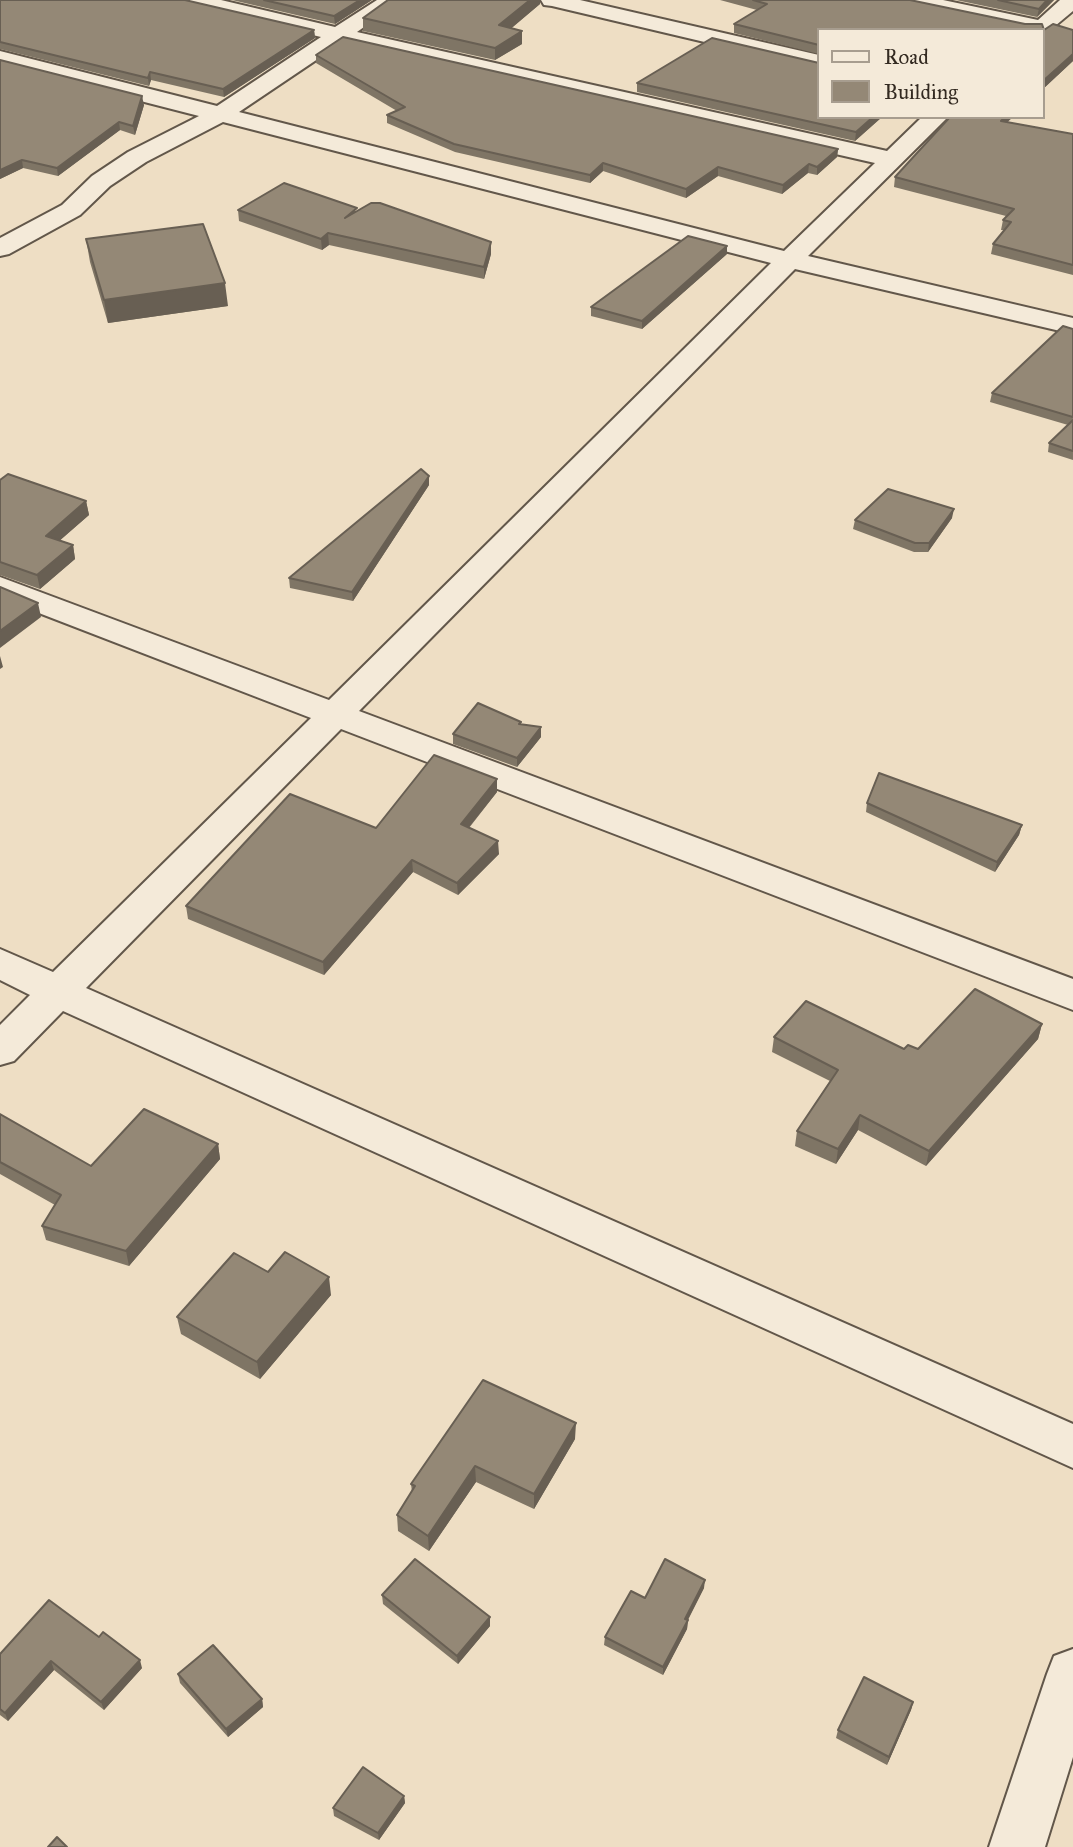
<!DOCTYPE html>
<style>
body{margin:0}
#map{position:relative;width:1073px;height:1847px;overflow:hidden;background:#eedec4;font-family:"IM FELL Great Primer",serif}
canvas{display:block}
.legend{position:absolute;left:817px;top:28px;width:228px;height:91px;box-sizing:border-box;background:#f4ead9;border:2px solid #a79d8f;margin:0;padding:9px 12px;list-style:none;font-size:21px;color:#332a21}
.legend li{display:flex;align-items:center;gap:14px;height:35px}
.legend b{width:35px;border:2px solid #a79d8f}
</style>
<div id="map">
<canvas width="1073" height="1847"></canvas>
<ul class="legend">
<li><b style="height:9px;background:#f4ead9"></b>Road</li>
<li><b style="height:19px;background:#948876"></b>Building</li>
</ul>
</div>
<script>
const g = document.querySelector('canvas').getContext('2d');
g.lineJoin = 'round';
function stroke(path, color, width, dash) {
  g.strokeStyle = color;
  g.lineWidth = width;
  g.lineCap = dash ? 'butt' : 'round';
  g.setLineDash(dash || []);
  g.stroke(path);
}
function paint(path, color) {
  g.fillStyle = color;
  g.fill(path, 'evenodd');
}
const minor = new Path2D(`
 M 183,0 L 221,0 L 335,27 L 377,0 L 402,0 L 357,32 L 887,151 L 922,117 L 948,117 L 808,256 L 1073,318 L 1073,334 L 795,269 L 359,711 L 1073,979 L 1073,1010 L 341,729 L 86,988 L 1073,1424 L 1073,1468 L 63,1011 L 14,1061 L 0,1065 L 0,1025 L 30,995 L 0,980 L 0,949 L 53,972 L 311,718 L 0,598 L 0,577 L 329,700 L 771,263 L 223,122 L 146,162 L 110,186 L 80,215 L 9,254 L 0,256 L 0,238 L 62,205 L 92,176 L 128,152 L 199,116 L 0,65 L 0,51 L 217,106 L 321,37 L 186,5 ZM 343,42 L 875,163 L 784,251 L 239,112 Z
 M 541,0 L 580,0 L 819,55 L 819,69 L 552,6 L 544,5 Z
 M 901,0 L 943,0 L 1038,20 L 1060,0 L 1073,0 L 1073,11 L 1043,36 L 1043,30 L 1024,30 L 912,6 L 904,5 Z
 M 1073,1649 L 1073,1757 L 1045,1847 L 989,1847 L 1047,1674 L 1054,1656 Z`);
const wall = new Path2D(`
 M 0,0 L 314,30 L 315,38 L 224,97 L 151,80 L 149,86 L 0,49 Z
 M 232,0 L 372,0 L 335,24 Z
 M 720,0 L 910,0 L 1025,24 L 1042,24 L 1044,30 L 1053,24 L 1073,30 L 1073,61 L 1043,89 L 1043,30 L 819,30 L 819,54 L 734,33 L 734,24 L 757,10 Z
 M 956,0 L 1054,0 L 1037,17 Z
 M 540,4 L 511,28 L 522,31 L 522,44 L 495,60 L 363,31 L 363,18 Z
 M 316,55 L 838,149 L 837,157 L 817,175 L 808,173 L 782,194 L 718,176 L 686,198 L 603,171 L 590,183 L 455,152 L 387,123 L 387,115 L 397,111 L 316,63 Z
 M 0,60 L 144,105 L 135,135 L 120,130 L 58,176 L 23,168 L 0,179 Z
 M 637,83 L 882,117 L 855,141 L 637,92 Z
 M 1008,122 L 1073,134 L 1073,275 L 991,254 L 993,244 L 1004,230 L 1001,230 L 1003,220 L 1006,216 L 894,187 L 895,177 Z
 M 238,210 L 357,211 L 491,254 L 484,279 L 329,245 L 322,250 L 239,221 Z
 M 86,239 L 228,306 L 108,323 L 90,262 Z
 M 727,254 L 642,329 L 591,316 L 591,307 Z
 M 1073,329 L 1073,460 L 1048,452 L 1049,443 L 1068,425 L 990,402 L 992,393 Z
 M 429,476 L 429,485 L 353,601 L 290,588 L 289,578 Z
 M 0,480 L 86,501 L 89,515 L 60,540 L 73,545 L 75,559 L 40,589 L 0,575 Z
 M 952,518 L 928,552 L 914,552 L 853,529 L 855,520 Z
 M 521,722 L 521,724 L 541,737 L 517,767 L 453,744 L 453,734 Z
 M 497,792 L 469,828 L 499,854 L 458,895 L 413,872 L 324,975 L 188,919 L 186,906 L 376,828 Z
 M 867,803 L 1022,825 L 1019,835 L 995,872 L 866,812 Z
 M 1042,1024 L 1038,1039 L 926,1166 L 858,1130 L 836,1164 L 795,1146 L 797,1131 L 830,1081 L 772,1052 L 774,1037 L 904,1049 L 918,1049 Z
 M 0,1114 L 91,1166 L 218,1144 L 220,1159 L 129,1266 L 46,1240 L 42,1226 L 55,1205 L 0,1174 Z
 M 268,1272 L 331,1295 L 260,1379 L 181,1334 L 177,1317 Z
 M 575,1439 L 534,1509 L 476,1482 L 429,1551 L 398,1531 L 397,1515 L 412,1492 L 411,1484 Z
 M 704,1588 L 688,1620 L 687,1629 L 663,1675 L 604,1645 L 605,1637 L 645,1598 Z
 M 382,1595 L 490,1626 L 458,1664 L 383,1604 Z
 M 0,1654 L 142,1668 L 104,1710 L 54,1670 L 8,1721 L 0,1715 Z
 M 178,1674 L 262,1699 L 263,1707 L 228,1737 L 180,1683 Z
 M 913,1702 L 911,1710 L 887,1765 L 836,1738 L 838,1730 Z
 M 404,1796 L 405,1803 L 379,1840 L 334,1816 L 333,1808 Z`);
const shadedWall = new Path2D(`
 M 360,0 L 372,0 L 335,24 L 334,16 Z
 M 530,0 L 540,0 L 540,4 L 500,38 L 499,25 Z
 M 1047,0 L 1054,0 L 1037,17 L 1039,9 Z
 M 314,30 L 315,38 L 224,97 L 223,89 Z
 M 522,31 L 522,44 L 495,60 L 495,48 Z
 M 1073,54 L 1073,61 L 1043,89 L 1043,81 Z
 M 150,72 L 151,80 L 149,86 L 148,78 Z
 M 142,96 L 144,105 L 135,135 L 133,126 Z
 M 873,117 L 882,117 L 855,141 L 856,132 Z
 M 1005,117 L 1013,117 L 999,130 L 1001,121 Z
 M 119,122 L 120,130 L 58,176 L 57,168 Z
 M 838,149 L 837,157 L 817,175 L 817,167 Z
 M 22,160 L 23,168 L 0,179 L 0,170 Z
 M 603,163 L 603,171 L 590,183 L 590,175 Z
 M 809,164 L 808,173 L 782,194 L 783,185 Z
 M 718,167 L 718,176 L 686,198 L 686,189 Z
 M 328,233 L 329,245 L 322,250 L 321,239 Z
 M 491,242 L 491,254 L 484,279 L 484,267 Z
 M 727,246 L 727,254 L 642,329 L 642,321 Z
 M 225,283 L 228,306 L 108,323 L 104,300 Z
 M 429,476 L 429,485 L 353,601 L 352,592 Z
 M 86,501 L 89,515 L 49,550 L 46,536 Z
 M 954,509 L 952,518 L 928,552 L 929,543 Z
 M 73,545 L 75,559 L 40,589 L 37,575 Z
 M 38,603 L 41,617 L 0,648 L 0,631 Z
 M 0,656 L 3,667 L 0,669 Z
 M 541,727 L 541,737 L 517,767 L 517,758 Z
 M 497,779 L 497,792 L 461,837 L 461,824 Z
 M 1022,825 L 1019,835 L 995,872 L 997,862 Z
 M 498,841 L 499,854 L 458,895 L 457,883 Z
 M 412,860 L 413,872 L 324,975 L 323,962 Z
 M 1042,1024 L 1038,1039 L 926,1166 L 929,1151 Z
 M 860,1115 L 858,1130 L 836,1164 L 838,1149 Z
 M 218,1144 L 220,1159 L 129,1266 L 126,1251 Z
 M 329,1277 L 331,1295 L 260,1379 L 257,1362 Z
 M 576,1423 L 575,1439 L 534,1509 L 534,1494 Z
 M 475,1466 L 476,1482 L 429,1551 L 428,1536 Z
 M 705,1580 L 704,1588 L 684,1627 L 685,1619 Z
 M 490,1617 L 490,1626 L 458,1664 L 457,1656 Z
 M 688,1620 L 687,1629 L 663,1675 L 663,1667 Z
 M 140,1660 L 142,1668 L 104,1710 L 101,1702 Z
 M 51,1661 L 54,1670 L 8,1721 L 5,1713 Z
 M 262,1699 L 263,1707 L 228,1737 L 226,1729 Z
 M 913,1702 L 911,1710 L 887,1765 L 889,1757 Z
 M 404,1796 L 405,1803 L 379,1840 L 378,1833 Z`);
const building = new Path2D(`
 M 0,0 L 185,0 L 314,30 L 223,89 L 150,72 L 148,78 L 0,42 Z
 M 264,0 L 360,0 L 334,16 Z
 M 388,0 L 530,0 L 499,25 L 522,31 L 495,48 L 363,18 Z
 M 753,0 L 910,0 L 1025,24 L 1042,24 L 1044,30 L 1053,24 L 1073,30 L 1073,54 L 1043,81 L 1043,30 L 819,30 L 819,45 L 734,24 L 767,4 Z
 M 998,0 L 1047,0 L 1039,9 Z
 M 343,37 L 838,149 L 817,167 L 809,164 L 783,185 L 718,167 L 686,189 L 603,163 L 590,175 L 454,144 L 387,115 L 405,107 L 316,55 Z
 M 712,38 L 819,63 L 819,117 L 873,117 L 856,132 L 637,83 Z
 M 0,60 L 142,96 L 133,126 L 119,122 L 57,168 L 22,160 L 0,170 Z
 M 950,117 L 1005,117 L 1001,121 L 1073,134 L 1073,265 L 993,244 L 1011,222 L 1003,220 L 1014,209 L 895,177 Z
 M 284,183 L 357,208 L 345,218 L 371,203 L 380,203 L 491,242 L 484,267 L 328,233 L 321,239 L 238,210 Z
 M 203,224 L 225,283 L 104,300 L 86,239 Z
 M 688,236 L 727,246 L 642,321 L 591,307 Z
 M 1063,326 L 1073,329 L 1073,417 L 992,393 Z
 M 1073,420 L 1073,451 L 1049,443 Z
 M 421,469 L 429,476 L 352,592 L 289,578 Z
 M 8,474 L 86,501 L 46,536 L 73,545 L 37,575 L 0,562 L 0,480 Z
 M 888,489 L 954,509 L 929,543 L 915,543 L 855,520 Z
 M 0,587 L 38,603 L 0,631 Z
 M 478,703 L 521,722 L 519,724 L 541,727 L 517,758 L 453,734 Z
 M 434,755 L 497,779 L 461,824 L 498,841 L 457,883 L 412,860 L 323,962 L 186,906 L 290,794 L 376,828 Z
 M 879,773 L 1022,825 L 997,862 L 867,803 Z
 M 975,989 L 1042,1024 L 929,1151 L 860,1115 L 838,1149 L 797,1131 L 838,1070 L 774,1037 L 806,1001 L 904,1049 L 908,1045 L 918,1049 Z
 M 144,1109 L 218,1144 L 126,1251 L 42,1226 L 61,1195 L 0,1162 L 0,1114 L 91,1166 Z
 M 285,1252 L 329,1277 L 257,1362 L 177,1317 L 234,1253 L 268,1272 Z
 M 483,1380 L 576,1423 L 534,1494 L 475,1466 L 428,1536 L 397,1515 L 415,1486 L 411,1484 Z
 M 415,1559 L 490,1617 L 457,1656 L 382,1595 Z
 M 665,1559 L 705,1580 L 685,1619 L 688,1620 L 663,1667 L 605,1637 L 631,1591 L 645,1598 Z
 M 49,1600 L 99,1637 L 103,1632 L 140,1660 L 101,1702 L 51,1661 L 5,1713 L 0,1709 L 0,1654 Z
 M 213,1645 L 262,1699 L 226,1729 L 178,1674 Z
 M 864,1677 L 913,1702 L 889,1757 L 838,1730 Z
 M 363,1767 L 404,1796 L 378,1833 L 333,1808 Z
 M 57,1837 L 67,1847 L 48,1847 Z`);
stroke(minor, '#62574a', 4);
paint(minor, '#f4ead9');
paint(wall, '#7f7565');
paint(shadedWall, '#685f53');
paint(building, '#948876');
stroke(building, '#685f53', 2);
</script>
